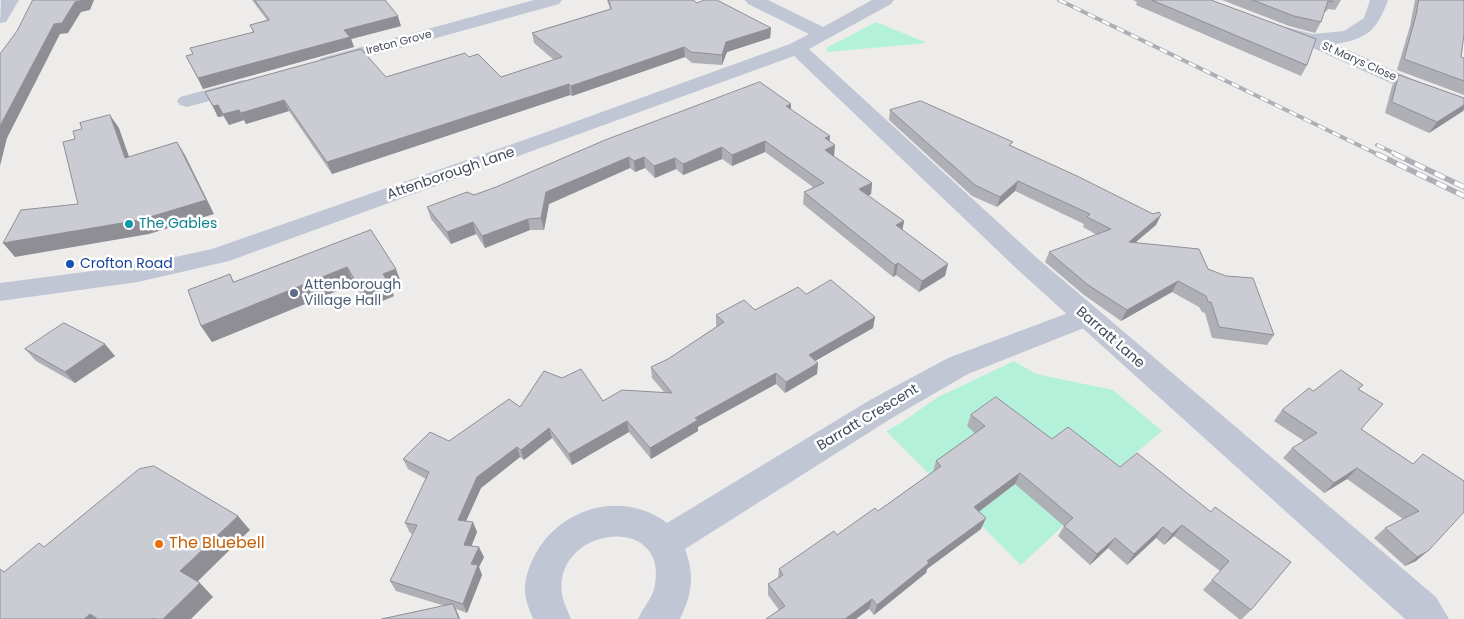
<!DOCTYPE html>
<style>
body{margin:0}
canvas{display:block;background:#eeeceb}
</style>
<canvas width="1464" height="619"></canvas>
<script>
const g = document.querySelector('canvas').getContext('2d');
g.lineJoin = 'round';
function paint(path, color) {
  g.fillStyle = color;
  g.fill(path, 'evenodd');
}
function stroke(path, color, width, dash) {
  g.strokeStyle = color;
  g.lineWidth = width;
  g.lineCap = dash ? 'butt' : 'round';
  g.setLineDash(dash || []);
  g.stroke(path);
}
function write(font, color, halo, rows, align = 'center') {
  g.font = font + ' Poppins,sans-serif';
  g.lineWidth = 5;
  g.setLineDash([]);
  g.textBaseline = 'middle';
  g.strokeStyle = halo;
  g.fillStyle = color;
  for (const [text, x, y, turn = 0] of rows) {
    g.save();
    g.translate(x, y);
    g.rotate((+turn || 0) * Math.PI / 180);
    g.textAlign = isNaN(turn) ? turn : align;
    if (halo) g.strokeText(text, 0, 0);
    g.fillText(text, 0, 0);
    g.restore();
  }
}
const green = new Path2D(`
 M 876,22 L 927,43 L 828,52 L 826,48 Z
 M 1014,361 L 1036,374 L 1113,390 L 1162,431 L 1098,485 L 1092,499 L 1021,565 L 886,431 L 901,423 L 938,397 Z`);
const minor = new Path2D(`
 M 1,0 L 19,0 L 6,22 L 0,23 Z
 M 534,0 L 562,0 L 559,4 L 335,66 L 321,66 L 318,62 L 321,58 Z
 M 1370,0 L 1388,0 C 1377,30 1368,39 1335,44 L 1412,79 L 1464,98 L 1464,110 L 1417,95 L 1304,44 L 1272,34 L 1269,30 L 1272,26 L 1278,25 L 1313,34 L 1344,31 L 1364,18 Z
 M 243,80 L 250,82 L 253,86 L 250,90 L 187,107 L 180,105 L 177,101 L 180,97 Z
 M 1084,307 L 1094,310 L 1098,317 L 1094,324 L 968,374 L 892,418 L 685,549 C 695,576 692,594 680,619 L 638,619 C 643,607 653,598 655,585 C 668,512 553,527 562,594 C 563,602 568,611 571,619 L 533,619 C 530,611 526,602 525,593 C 524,580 529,565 536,553 C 562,507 623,490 667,523 L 870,400 L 948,358 Z`);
const tertiary = new Path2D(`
 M 745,0 L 768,0 L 823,27 L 872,0 L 894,0 L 891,4 L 809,49 L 1037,258 L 1436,597 L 1449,619 L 1405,619 L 1018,270 L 794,56 L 229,261 L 138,282 L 0,301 L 0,283 L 138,265 L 212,249 L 541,134 L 790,44 L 809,34 L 748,4 Z`);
const railFar1 = new Path2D(`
 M 1059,0 L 1379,155
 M 1377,145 L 1398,155`);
const rail = new Path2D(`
 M 1377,154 L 1464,196
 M 1395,154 L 1464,187`);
const wall = new Path2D(`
 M 252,0 L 385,0 L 401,26 L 351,39 L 354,47 L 203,89 L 186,56 L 193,54 L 253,32 L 250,25 L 267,20 Z
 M 607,0 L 693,0 L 697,3 L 771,28 L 770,38 L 727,52 L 722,65 L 692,63 L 685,57 L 572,96 L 570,95 L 332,174 L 289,111 L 246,124 L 244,120 L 229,125 L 223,116 L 218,117 L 205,92 L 386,77 L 469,57 L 501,77 L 554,60 L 534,43 L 532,33 L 610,9 Z
 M 1133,0 L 1211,0 L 1307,65 L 1301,76 L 1136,5 L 1137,2 Z
 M 1222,0 L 1341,0 L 1335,10 L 1328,9 L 1326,12 L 1324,11 L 1321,22 L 1315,33 L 1289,26 Z
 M 1415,0 L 1464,0 L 1461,57 L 1464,58 L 1464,95 L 1397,70 L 1410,26 Z
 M 1399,75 L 1464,98 L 1464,109 L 1463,111 L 1429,133 L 1385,113 L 1392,86 Z
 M 791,110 L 830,142 L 834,156 L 872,183 L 871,194 L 868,196 L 904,221 L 902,230 L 945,276 L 919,292 L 896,275 L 893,277 L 803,204 L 804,192 L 813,187 L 765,152 L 732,166 L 722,159 L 683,175 L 676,169 L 655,178 L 645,168 L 635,172 L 630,168 L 549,204 L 544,230 L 530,230 L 485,248 L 476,234 L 451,244 L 431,219 L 427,207 Z
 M 890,110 L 1012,146 L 1156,225 L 1136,242 L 1208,269 L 1274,335 L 1267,345 L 1212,338 L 1205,313 L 1202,312 L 1199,307 L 1172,292 L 1121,321 L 1084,295 L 1045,262 L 1049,252 L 1097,235 L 1083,227 L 1084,224 L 1015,191 L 997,207 L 972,196 L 889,120 Z
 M 371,230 L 402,285 L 391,290 L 394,296 L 368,307 L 354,284 L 212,342 L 201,326 L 230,274 L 234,282 Z
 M 806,294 L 875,317 L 873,328 L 815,361 L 818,363 L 817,374 L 785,393 L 776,384 L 698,427 L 698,431 L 651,459 L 629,432 L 572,465 L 552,438 L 524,460 L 520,457 L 481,488 L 466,521 L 477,532 L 471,546 L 484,557 L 479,567 L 482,575 L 467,613 L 456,609 L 460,619 L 382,619 L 445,606 L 396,591 L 390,581 L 413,534 L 410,533 L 405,523 L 426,479 L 408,469 L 403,459 L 449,441 L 520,407 L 603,401 L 664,392 L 652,378 L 651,367 L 668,359 L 717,326 L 716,325 L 716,315 L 755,310 Z
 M 25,349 L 115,356 L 75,383 L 36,361 Z
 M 1363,385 L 1359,389 L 1361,429 L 1413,464 L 1464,481 L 1416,561 L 1405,566 L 1374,538 L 1385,528 L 1403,519 L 1347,479 L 1324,493 L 1283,458 L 1292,448 L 1304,441 L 1274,421 L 1282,410 L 1313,391 Z
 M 971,415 L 1052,439 L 1120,467 L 1211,512 L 1251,610 L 1242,619 L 1239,619 L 1203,590 L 1220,571 L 1174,536 L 1164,545 L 1156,538 L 1127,565 L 1108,548 L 1090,565 L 1058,536 L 1064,526 L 1015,484 L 979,512 L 981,529 L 927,569 L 926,573 L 874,615 L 869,609 L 856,619 L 766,619 L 779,610 L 768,595 L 768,584 L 778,578 L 779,569 L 878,511 L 933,472 L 936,461 L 975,433 L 967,426 Z`);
const shadedWall = new Path2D(`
 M 84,0 L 94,0 L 90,10 L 81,12 L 68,33 L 60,34 L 7,138 L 0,166 L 0,126 L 54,24 L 75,2 Z
 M 398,16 L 401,26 L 351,39 L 354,47 L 203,89 L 198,78 L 344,30 Z
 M 771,28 L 770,38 L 727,52 L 722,65 L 722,55 L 726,42 Z
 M 684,47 L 685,57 L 572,96 L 571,86 Z
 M 569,84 L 570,95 L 332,174 L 327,162 Z
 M 284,100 L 289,111 L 246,124 L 241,113 Z
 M 791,104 L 791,116 L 786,106 Z
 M 218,105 L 223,116 L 218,117 L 213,106 Z
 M 1464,105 L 1464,109 L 1463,111 L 1429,133 L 1437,122 Z
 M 239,110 L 244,120 L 229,125 L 223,114 Z
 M 110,115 L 119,128 L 134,171 L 125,158 Z
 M 830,136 L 829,147 L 825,138 Z
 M 765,141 L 765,152 L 732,166 L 732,155 Z
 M 177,142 L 185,155 L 214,214 L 149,234 L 15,257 L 3,243 L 206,200 Z
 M 835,145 L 834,157 L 825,150 Z
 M 722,147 L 722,159 L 683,175 L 683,164 Z
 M 629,157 L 630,168 L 549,204 L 544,230 L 541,218 L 546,192 Z
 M 644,157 L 645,168 L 635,172 L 634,161 Z
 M 675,158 L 676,169 L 655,178 L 654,166 Z
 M 1018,181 L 1015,191 L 997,207 L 1000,197 Z
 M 872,183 L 871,194 L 858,201 L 859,189 Z
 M 1161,215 L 1156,225 L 1124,252 L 1129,242 Z
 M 528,219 L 530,230 L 485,248 L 482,236 Z
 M 904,221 L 902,232 L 896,225 Z
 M 473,222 L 476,234 L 451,244 L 447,232 Z
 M 898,263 L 896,275 L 893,277 L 895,265 Z
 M 948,264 L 945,276 L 919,292 L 922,281 Z
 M 347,267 L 354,284 L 212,342 L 201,326 Z
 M 396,269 L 402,285 L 391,290 L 394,296 L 368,307 L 361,290 L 383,274 Z
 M 1178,281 L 1172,292 L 1121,321 L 1127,310 Z
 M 875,317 L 873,328 L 808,365 L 809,355 Z
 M 105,344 L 115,356 L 75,383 L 65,372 Z
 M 818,363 L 817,374 L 785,393 L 786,382 Z
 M 776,373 L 776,384 L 698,427 L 698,431 L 651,459 L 650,448 L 695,418 Z
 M 627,421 L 629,432 L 572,465 L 569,454 Z
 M 549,428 L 552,438 L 524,460 L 521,450 Z
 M 517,447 L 520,457 L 481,488 L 462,530 L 458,520 L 477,477 Z
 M 1357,468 L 1347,479 L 1324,493 L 1334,483 Z
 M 1020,473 L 1015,484 L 970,518 L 974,507 Z
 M 238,516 L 250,530 L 194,585 L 180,571 Z
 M 986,518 L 981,529 L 927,569 L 926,573 L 874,615 L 877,605 L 927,561 Z
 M 473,522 L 477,532 L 468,555 L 464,545 Z
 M 1182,525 L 1174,536 L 1164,545 L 1172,534 Z
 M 1163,527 L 1156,538 L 1127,565 L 1134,554 Z
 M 1115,538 L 1108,548 L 1090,565 L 1097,554 Z
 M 479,547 L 484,557 L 479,567 L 482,575 L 467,613 L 463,604 L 471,564 Z
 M 1428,551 L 1416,561 L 1405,566 L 1417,557 Z
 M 200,583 L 213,597 L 191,619 L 163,619 Z
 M 872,599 L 869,609 L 856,619 L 845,619 Z
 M 453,604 L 458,614 L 460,619 L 459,619 Z
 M 90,614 L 97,619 L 84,619 Z`);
const building = new Path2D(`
 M 33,0 L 84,0 L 75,2 L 62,23 L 54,24 L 0,126 L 0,54 L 17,31 Z
 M 255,0 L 385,0 L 398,16 L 344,30 L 350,37 L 198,78 L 186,56 L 193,54 L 190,48 L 254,32 L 250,25 L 269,20 Z
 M 609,0 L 693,0 L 697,3 L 704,0 L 717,0 L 771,28 L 726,42 L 722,55 L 691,52 L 684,47 L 571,86 L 569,84 L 327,162 L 284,100 L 241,113 L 239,110 L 223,114 L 218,105 L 213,106 L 205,92 L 361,49 L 386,77 L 465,53 L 469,57 L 478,54 L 501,77 L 562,57 L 532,33 L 611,9 Z
 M 1152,0 L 1211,0 L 1316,39 L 1307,65 Z
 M 1253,0 L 1332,0 L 1332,2 L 1328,1 L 1321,22 L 1294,16 Z
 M 1419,0 L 1464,0 L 1464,34 L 1461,57 L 1464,58 L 1464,81 L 1404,59 L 1416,15 Z
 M 1399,75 L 1464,98 L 1464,105 L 1437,122 L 1392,102 Z
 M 760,82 L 791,104 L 786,106 L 830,136 L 825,138 L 835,145 L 825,150 L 872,183 L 859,189 L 904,221 L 896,225 L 948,264 L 922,281 L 898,263 L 895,265 L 804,192 L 824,183 L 765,141 L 732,155 L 722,147 L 683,164 L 675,158 L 654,166 L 644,157 L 634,161 L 629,157 L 546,192 L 541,218 L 528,219 L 482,236 L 473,222 L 447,232 L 427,207 L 467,192 L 474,195 L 496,187 L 605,140 Z
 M 921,101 L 1013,142 L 1009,145 L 1077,176 L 1153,214 L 1159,212 L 1161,215 L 1129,242 L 1199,249 L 1208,269 L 1226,276 L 1253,278 L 1274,335 L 1219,327 L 1211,302 L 1208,302 L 1206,296 L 1178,281 L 1127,310 L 1088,285 L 1049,252 L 1111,229 L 1087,217 L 1090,214 L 1018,181 L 1000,197 L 975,185 L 890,110 Z
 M 110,115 L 125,158 L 177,142 L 206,200 L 140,220 L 3,243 L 21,210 L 78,204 L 63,142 L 75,139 L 73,131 L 82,129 L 80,123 Z
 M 371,230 L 396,269 L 383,274 L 387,280 L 361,290 L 347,267 L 201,326 L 188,290 L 230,274 L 233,282 Z
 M 831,280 L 875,317 L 809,355 L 818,363 L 786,382 L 776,373 L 695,418 L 698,420 L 650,448 L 627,421 L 569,454 L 549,428 L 521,450 L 517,447 L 477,477 L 458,520 L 473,522 L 464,545 L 479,547 L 471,564 L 478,565 L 463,604 L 390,581 L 417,525 L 405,523 L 429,472 L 403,459 L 430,432 L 449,441 L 509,399 L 520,407 L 544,371 L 562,378 L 581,369 L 603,401 L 622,390 L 672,393 L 651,367 L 668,359 L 724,322 L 716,315 L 744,300 L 755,310 L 798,287 L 806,294 Z
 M 64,323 L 105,344 L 65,372 L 25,349 Z
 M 1341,370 L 1363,385 L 1358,389 L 1383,404 L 1361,429 L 1413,464 L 1423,454 L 1464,481 L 1464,512 L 1428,551 L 1417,557 L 1385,528 L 1419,511 L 1357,468 L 1334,483 L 1292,448 L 1317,433 L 1282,410 L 1309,388 L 1313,391 Z
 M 996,397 L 1052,439 L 1068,427 L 1120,467 L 1137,453 L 1211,512 L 1215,507 L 1291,562 L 1251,610 L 1212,580 L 1229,561 L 1182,525 L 1172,534 L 1163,527 L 1134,554 L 1115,538 L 1097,554 L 1064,526 L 1073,518 L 1020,473 L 974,507 L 986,518 L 927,561 L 929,563 L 877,605 L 872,599 L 845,619 L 766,619 L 785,606 L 768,584 L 783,575 L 779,569 L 834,531 L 837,535 L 875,508 L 878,511 L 941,466 L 936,461 L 985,426 L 971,415 Z
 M 154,466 L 238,516 L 180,571 L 200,583 L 163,619 L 155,619 L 154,618 L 153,619 L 98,619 L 90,614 L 84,619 L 0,619 L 0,569 L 4,572 L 39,543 L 44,547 L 139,469 Z
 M 453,604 L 459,619 L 382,619 Z`);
const markers = [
 [129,224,5,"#0f9aa8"],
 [70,264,5,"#1a4fb4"],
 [294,293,5,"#5c6f8a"],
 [159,544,5,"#e8710a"]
];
const farStreetnames = [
 ["Ireton Grove",399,43,-15],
 ["St Marys Close",1359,62,24]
];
const streetNames = [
 ["Attenborough Lane",451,174,-19],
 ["Barratt Lane",1110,338,41],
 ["Barratt Crescent",868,418,-31]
];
const cultureNames = [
 ["The Gables",139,224]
];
const transitNames = [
 ["Crofton Road",80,264]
];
const serviceNames = [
 ["Attenborough",304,285],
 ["Village Hall",304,301]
];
const nearFoodnames = [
 ["The Bluebell",169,544]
];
paint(green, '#b4f1db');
paint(minor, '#c0c6d4');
paint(tertiary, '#c0c6d4');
stroke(railFar1, '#adaeb6', 4);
stroke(rail, '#adaeb6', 5.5);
stroke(railFar1, '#fff', 2.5, [8]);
stroke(rail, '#fff', 4, [11]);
paint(wall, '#afafb6');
paint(shadedWall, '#8e8e94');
paint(building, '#cbcbd4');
stroke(building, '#8e8e94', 1);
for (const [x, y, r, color] of markers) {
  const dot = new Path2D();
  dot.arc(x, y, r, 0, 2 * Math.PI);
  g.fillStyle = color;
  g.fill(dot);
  stroke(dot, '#fff', 2);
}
write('11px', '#42495a', '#fff', farStreetnames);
write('14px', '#42495a', '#fff', streetNames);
write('14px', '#0d838f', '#fff', cultureNames, 'left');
write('14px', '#164399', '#fff', transitNames, 'left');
write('14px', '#4e5e75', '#fff', serviceNames, 'left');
write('16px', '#c56008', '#fff', nearFoodnames, 'left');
</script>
